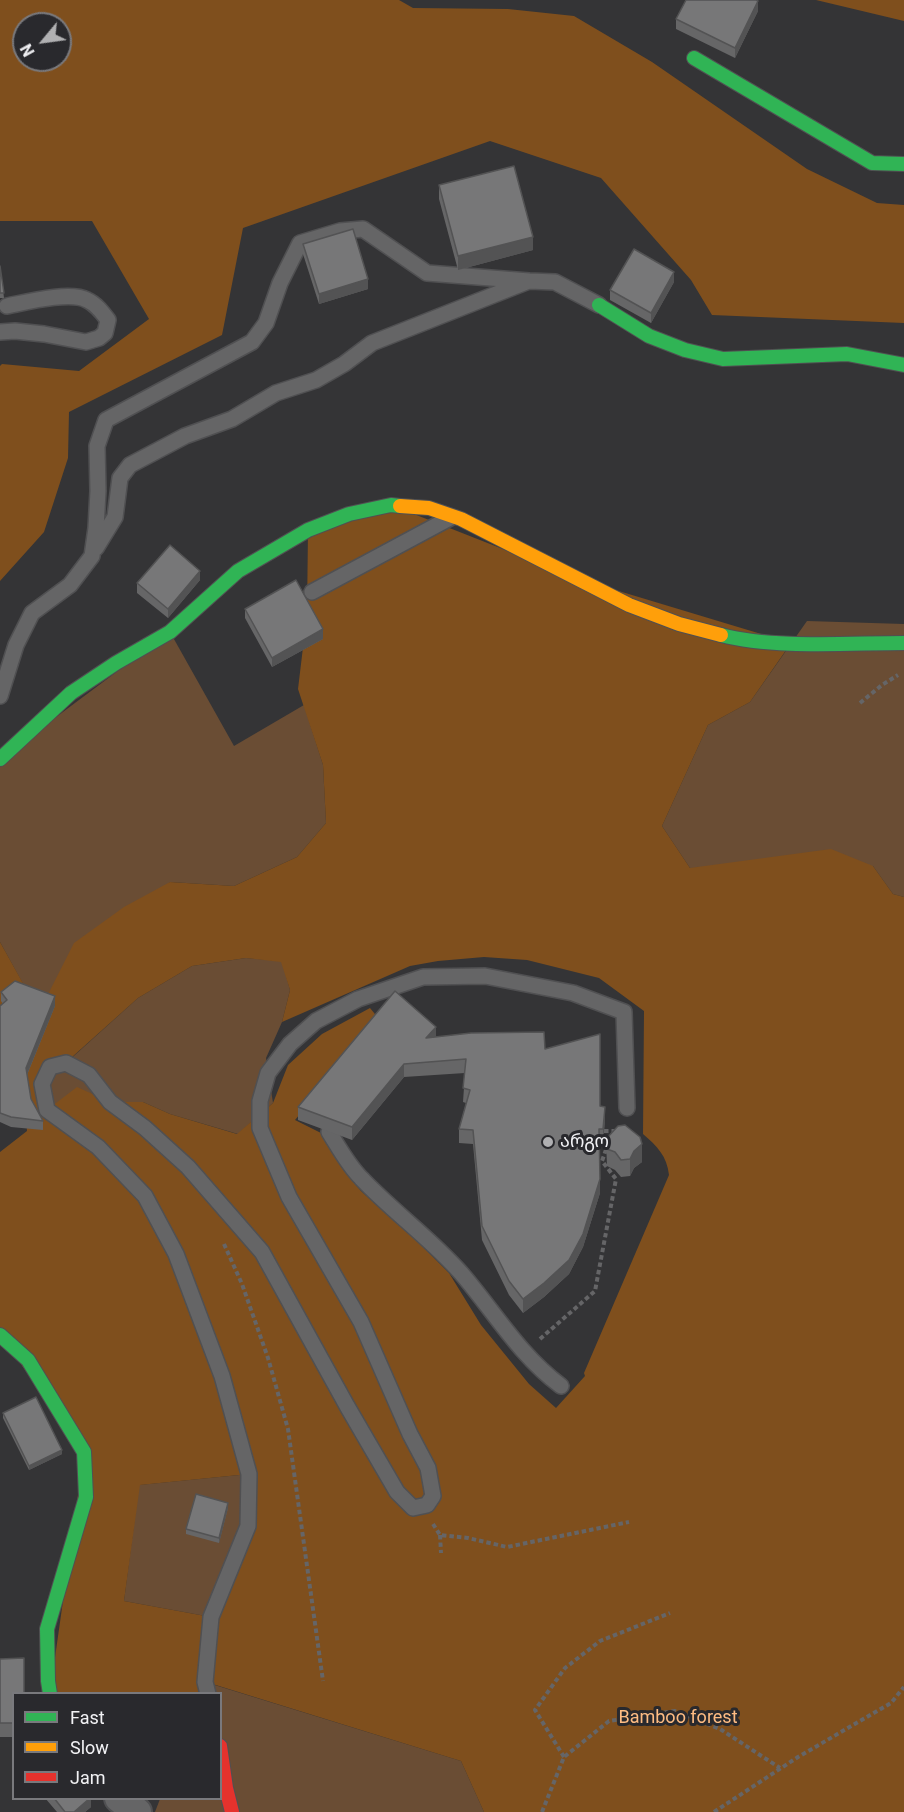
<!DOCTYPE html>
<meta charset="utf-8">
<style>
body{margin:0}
#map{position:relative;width:904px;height:1812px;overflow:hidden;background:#343436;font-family:Roboto,sans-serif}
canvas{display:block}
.legend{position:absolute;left:12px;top:1692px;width:210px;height:108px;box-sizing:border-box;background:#29292d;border:2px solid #79797d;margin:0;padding:8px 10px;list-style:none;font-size:18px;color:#f2f2f5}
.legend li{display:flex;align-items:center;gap:12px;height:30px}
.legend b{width:30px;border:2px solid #79797d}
.north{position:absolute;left:12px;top:12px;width:60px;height:60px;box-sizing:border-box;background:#29292d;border:2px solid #79797d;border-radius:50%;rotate:241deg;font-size:16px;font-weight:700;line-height:24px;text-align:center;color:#f2f2f5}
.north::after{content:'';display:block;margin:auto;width:21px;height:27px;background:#b0b0b2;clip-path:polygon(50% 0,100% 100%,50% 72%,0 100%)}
</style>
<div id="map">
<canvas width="904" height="1812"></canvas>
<ul class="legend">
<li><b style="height:8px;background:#30b455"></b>Fast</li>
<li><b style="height:8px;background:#ff9f0a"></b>Slow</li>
<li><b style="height:8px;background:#e5322d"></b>Jam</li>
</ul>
<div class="north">N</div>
</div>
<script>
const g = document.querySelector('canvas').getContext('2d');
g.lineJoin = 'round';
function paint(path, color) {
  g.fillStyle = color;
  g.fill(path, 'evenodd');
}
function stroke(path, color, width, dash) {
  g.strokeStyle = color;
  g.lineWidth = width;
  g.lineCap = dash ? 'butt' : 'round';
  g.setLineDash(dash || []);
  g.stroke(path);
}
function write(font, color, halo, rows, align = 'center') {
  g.font = font + ' Roboto,"Noto Sans Georgian",sans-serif';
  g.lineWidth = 6;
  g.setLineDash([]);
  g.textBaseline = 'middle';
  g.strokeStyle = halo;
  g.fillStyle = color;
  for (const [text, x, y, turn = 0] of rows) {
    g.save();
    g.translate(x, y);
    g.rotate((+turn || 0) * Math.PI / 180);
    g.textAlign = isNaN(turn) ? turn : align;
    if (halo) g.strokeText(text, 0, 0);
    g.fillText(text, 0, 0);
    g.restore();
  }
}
const green = new Path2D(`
 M 807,621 L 904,624 L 904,897 L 893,894 L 873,866 L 690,868 L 662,826 L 708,725 L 750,702 Z
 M 170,632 L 234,746 L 304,705 L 323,765 L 326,823 L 297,857 L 234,886 L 170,882 L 39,1013 L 0,942 L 0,759 Z
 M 246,958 L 282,961 L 290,990 L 282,1022 L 266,1058 L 273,1103 L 238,1134 L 170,1114 L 143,1102 L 47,1110 L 50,1067 L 66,1063 L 138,998 L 192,966 Z
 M 249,1474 L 248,1526 L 211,1617 L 124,1601 L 139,1485 Z
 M 205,1682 L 461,1761 L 484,1812 L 155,1812 L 160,1799 L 220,1798 L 220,1694 L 201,1693 Z`);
const forest = new Path2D(`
 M 0,0 L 399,0 L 413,8 L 508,9 L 574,16 L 652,62 L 807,169 L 877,203 L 904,205 L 904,323 L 712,315 L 691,280 L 601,178 L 490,141 L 243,228 L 222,335 L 69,412 L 68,458 L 44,532 L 0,581 L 0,366 L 2,364 L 79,371 L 149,319 L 92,221 L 0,221 ZM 24,24 L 60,24 L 60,60 L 24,60 Z
 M 816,0 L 904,0 L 904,21 Z
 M 391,505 L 579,579 L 791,643 L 750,702 L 708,725 L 662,826 L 690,868 L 831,849 L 873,866 L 893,894 L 904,897 L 904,1812 L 484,1812 L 461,1761 L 206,1682 L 201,1693 L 50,1693 L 84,1452 L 0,1335 L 0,1152 L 27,1131 L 24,1095 L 0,1032 L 0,942 L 39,1012 L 74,943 L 124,907 L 170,882 L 234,886 L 297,857 L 326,823 L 323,765 L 298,689 L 307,614 L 308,530 ZM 484,957 L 527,960 L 599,978 L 644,1011 L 643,1134 C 657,1146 667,1156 669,1175 L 584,1373 L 585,1376 L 556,1408 L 529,1384 L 481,1325 L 449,1273 L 415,1239 L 361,1191 L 342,1168 L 321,1133 L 295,1120 L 379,1019 L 370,1008 L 322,1034 L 288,1065 L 273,1103 L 237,1134 L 170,1114 L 143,1102 L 110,1102 L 77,1087 L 47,1110 L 42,1084 L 138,998 L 192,966 L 246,958 L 281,962 L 290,990 L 282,1022 L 410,966 L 438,961 ZM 249,1474 L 248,1525 L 211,1617 L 124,1601 L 140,1485 Z`);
const path = new Path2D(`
 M 860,703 L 882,685 L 898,675
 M 604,1131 L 618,1131
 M 224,1244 L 242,1284 L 268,1358 L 288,1429 L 323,1681
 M 540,1339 L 595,1291 L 616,1179 L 602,1161 L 608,1144
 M 433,1524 L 440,1535 L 468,1538 L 507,1547 L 629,1522
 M 440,1535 L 441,1553
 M 564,1757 L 535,1710 L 565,1668 L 600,1641 L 670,1613
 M 542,1812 L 564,1757 L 609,1721 L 675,1711 L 720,1729 L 780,1768
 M 714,1812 L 798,1757 L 891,1703 L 904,1687`);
const lane = new Path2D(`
 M 0,332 L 15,331 L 44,334 L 86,342 L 99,338 L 105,333 L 108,320 C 102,312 96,304 87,300 C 70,291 27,302 7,306
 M 96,548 L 115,517 L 120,478 L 130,465 L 185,436 L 232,419 L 276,393 L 316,380 L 344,364 L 372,343 L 529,281 L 555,282 L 599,305
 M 312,592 L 450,518
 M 0,696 L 16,645 L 32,613 L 70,585 L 92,556 L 96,528 L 98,491 L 97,446 L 106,420 L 252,342 L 266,323 L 280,283 L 300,243 L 340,231 L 363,229 L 427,273 L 529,281
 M 329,1132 C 339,1148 348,1165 361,1178 C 392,1211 430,1238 461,1273 C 494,1311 519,1355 561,1386
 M 208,1694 L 205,1682 L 211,1617 L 248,1526 L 249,1474 L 222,1376 L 176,1254 L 145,1196 L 98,1147 L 47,1110 L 42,1084 L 50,1067 L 66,1063 L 89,1075 L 110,1102 L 145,1128 L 188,1167 L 262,1252 L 347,1406 L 397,1492 L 413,1508 L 427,1505 L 433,1496 L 428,1468 L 410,1434 L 361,1322 L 289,1197 L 260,1128 L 260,1101 L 268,1073 L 290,1044 L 316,1021 L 358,999 L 423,977 L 485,976 L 573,993 L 624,1012 L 627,1108`);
const street = new Path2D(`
 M 119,1798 L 137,1812`);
const fast = new Path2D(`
 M 694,58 L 872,163 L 904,164
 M 599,305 L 649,336 L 685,350 L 723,359 L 847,354 L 904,365
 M 721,635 C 775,649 848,643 904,643
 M 0,759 L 71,693 L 116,663 L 170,632 L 238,571 L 308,530 L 349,514 L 391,505 L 400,506
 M 0,1335 L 28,1360 L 84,1452 L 86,1497 L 47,1629 L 48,1681 L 50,1694`);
const slow = new Path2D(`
 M 400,506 L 429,508 L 461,519 L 629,605 L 679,624 L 721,635`);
const jam = new Path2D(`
 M 220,1746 L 226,1788 L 232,1812`);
const wall = new Path2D(`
 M 758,11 L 735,58 L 676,29 L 676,19 Z
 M 439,185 L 533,250 L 458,270 L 439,199 Z
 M 303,244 L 368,289 L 319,304 L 303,254 Z
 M 0,265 L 4,298 L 0,298 Z
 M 674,282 L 651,323 L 610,300 L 610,290 Z
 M 200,580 L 168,618 L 137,593 L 137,583 Z
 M 245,609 L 323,639 L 272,667 L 245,618 Z
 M 1,992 L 55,1006 L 27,1075 L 31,1099 L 43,1121 L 43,1130 L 11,1127 L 0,1122 L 0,1006 L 3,1004 L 1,1001 Z
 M 436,1037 L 545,1049 L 600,1106 L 605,1120 L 603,1142 L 599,1143 L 600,1193 L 583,1247 L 569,1274 L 544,1297 L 523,1313 L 509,1295 L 482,1240 L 473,1144 L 459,1143 L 459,1129 L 466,1103 L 463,1102 L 465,1073 L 404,1077 L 352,1140 L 298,1120 L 298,1107 Z
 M 606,1139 L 642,1162 L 634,1168 L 630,1176 L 621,1177 L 615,1170 L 607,1166 Z
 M 3,1413 L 62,1454 L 29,1470 L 3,1418 Z
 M 228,1508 L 219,1543 L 186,1534 L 186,1529 Z
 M 0,1659 L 14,1694 L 14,1737 L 0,1737 Z
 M 45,1798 L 91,1798 L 91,1807 L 85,1812 L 57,1812 Z`);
const shadedWall = new Path2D(`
 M 758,1 L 758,11 L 735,58 L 735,48 Z
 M 533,237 L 533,250 L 458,270 L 458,256 Z
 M 674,272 L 674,282 L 651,323 L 651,313 Z
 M 368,279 L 368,289 L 319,304 L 319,294 Z
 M 200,571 L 200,580 L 168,618 L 168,609 Z
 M 323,629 L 323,639 L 272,667 L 272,658 Z
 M 55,996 L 55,1006 L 26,1077 L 26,1068 Z
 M 436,1027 L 436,1041 L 426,1038 Z
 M 404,1064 L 404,1077 L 352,1140 L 352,1127 Z
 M 605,1107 L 605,1120 L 603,1142 L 603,1129 Z
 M 642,1144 L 642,1162 L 634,1168 L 630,1176 L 630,1159 L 634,1151 Z
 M 600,1179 L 600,1193 L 583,1247 L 569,1274 L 544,1297 L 523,1313 L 523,1299 Z
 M 62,1450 L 62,1454 L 29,1470 L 29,1466 Z
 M 228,1503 L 228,1508 L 219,1543 L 219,1538 Z
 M 90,1798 L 91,1798 L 91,1807 L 85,1812 L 74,1812 Z`);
const building = new Path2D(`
 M 686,0 L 756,0 L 758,1 L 735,48 L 676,19 Z
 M 514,166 L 533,237 L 458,256 L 439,185 Z
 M 353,229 L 368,279 L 319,294 L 303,244 Z
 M 634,249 L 674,272 L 651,313 L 610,290 Z
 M 0,266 L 4,293 L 0,293 Z
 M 170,545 L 200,571 L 168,609 L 137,583 Z
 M 296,580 L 323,629 L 272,658 L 245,609 Z
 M 15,981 L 55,996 L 26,1068 L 31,1099 L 43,1121 L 11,1117 L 0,1113 L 0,1006 L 7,1000 L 1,992 Z
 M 395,991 L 436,1027 L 426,1038 L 471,1033 L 544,1032 L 545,1049 L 600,1034 L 600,1106 L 605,1107 L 603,1129 L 599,1129 L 600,1179 L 583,1234 L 569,1260 L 544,1283 L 523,1299 L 509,1281 L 482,1226 L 473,1130 L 459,1129 L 470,1090 L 463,1088 L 466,1059 L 404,1064 L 352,1127 L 298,1107 Z
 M 625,1125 L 640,1137 L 642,1144 L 634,1151 L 630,1159 L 621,1160 L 615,1152 L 607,1149 L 606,1139 L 618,1126 Z
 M 36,1397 L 62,1450 L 29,1466 L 3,1413 Z
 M 196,1494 L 228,1503 L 219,1538 L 186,1529 Z
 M 24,1658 L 24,1694 L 14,1694 L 14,1723 L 0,1723 L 0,1659 Z
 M 54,1798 L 90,1798 L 74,1812 L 65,1812 Z`);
const markers = [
 [548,1142,6,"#b0b0b2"]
];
const poiNames = [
 ["არგო",560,1142]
];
const parkNames = [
 ["Bamboo forest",678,1718]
];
paint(green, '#6a4d34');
paint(forest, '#7f4f1d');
stroke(lane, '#505052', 18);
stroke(street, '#505052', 32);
stroke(fast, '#505052', 16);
stroke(slow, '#505052', 16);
stroke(jam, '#505052', 16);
stroke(path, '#656567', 4, [4.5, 3]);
stroke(lane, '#656566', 15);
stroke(street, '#656566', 28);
stroke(fast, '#30b455', 14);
stroke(slow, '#ff9f0a', 14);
stroke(jam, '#e5322d', 14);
paint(wall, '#666667');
paint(shadedWall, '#535354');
paint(building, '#777778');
stroke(building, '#535354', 1.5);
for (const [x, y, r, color] of markers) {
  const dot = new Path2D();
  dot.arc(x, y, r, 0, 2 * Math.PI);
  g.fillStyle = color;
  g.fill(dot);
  stroke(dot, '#29292d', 2);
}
write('18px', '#f2f2f5', '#29292d', poiNames, 'left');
write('18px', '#febc83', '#29292d', parkNames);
</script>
